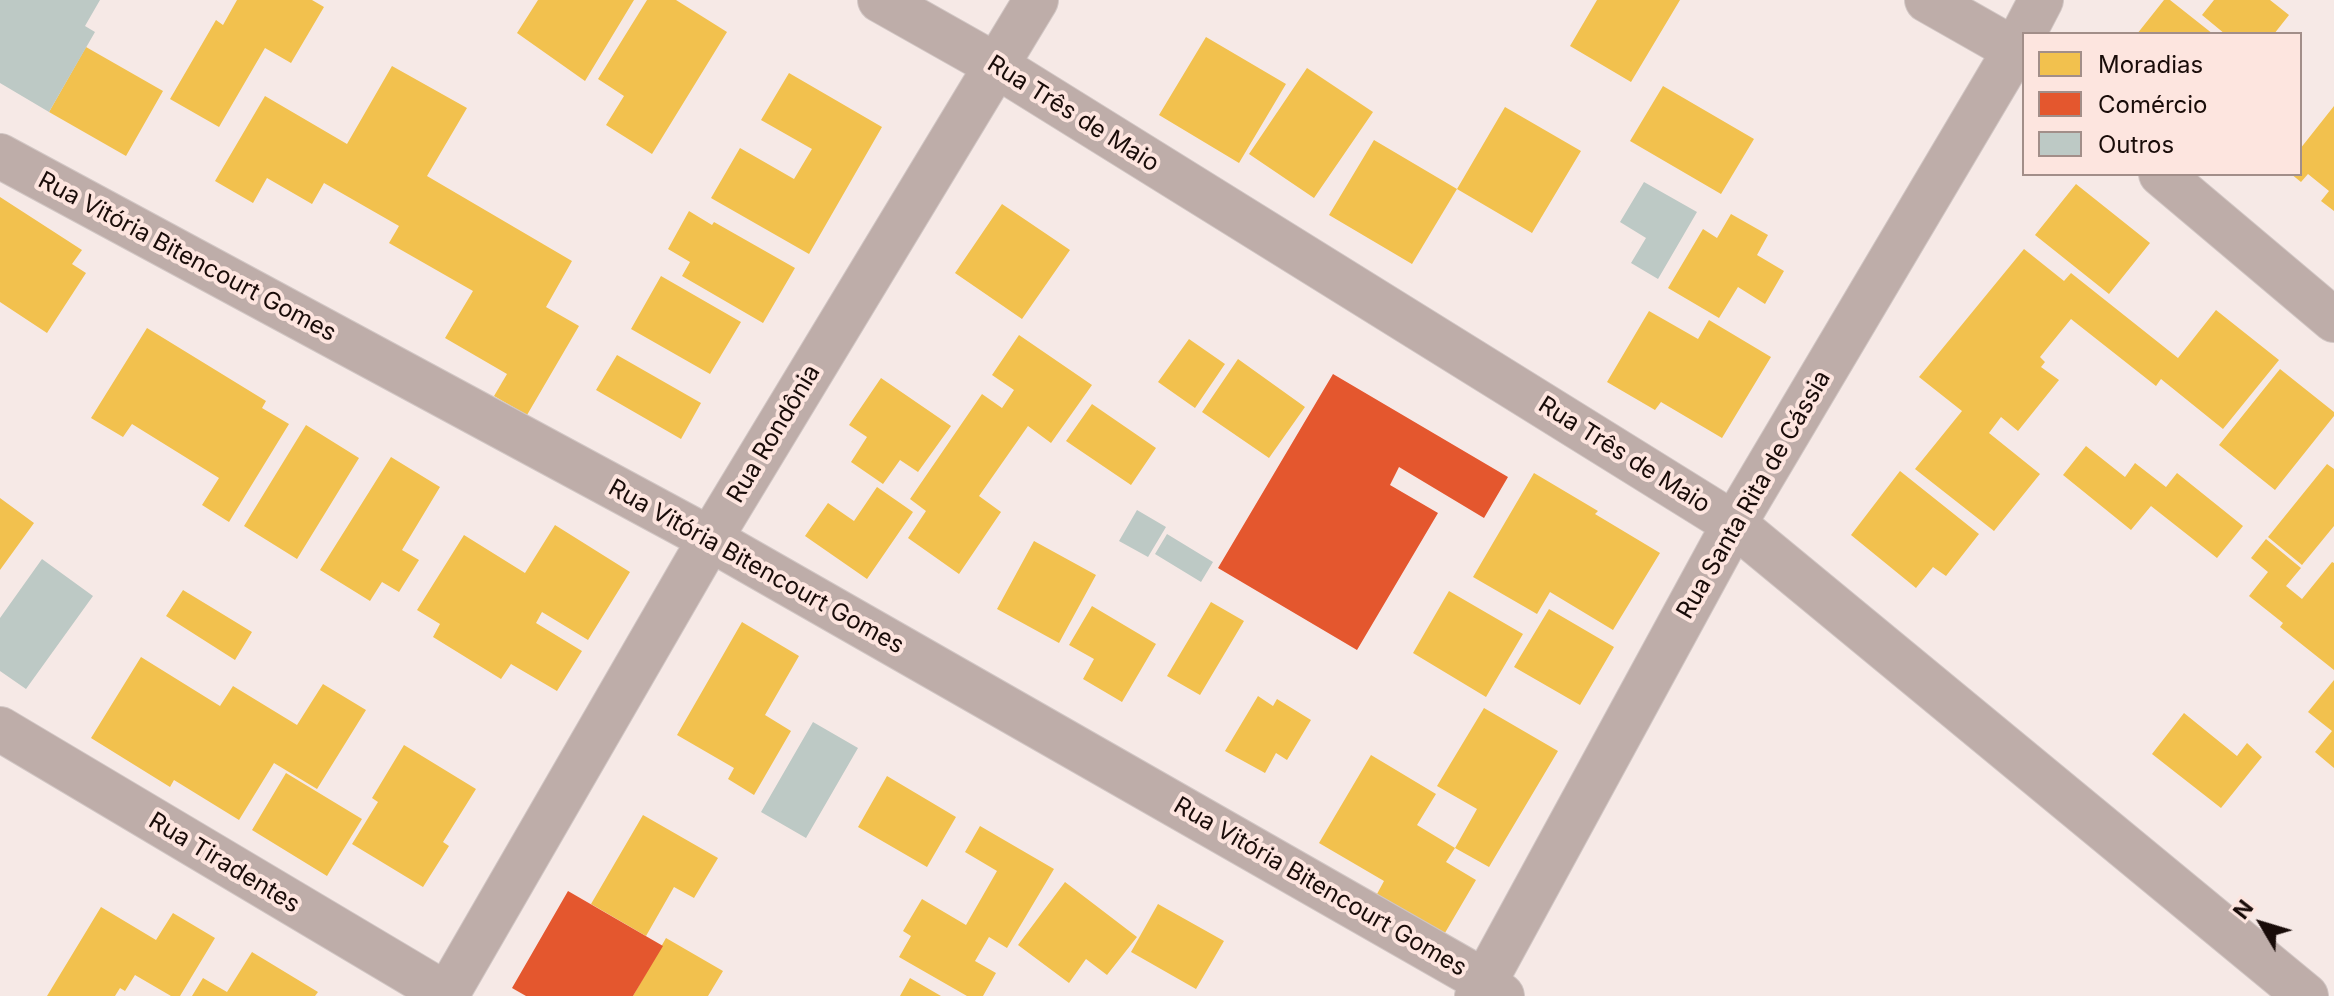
<!DOCTYPE html>
<meta charset="utf-8">
<style>
body{margin:0}
#map{position:relative;width:2334px;height:996px;overflow:hidden;background:#f6e9e6;font-family:Inter,sans-serif}
canvas{display:block}
.legend{position:absolute;left:2022px;top:32px;width:280px;height:144px;box-sizing:border-box;background:#fde5df;border:2px solid #a28e89;margin:0;padding:10px 14px;list-style:none;font-size:24px;color:#190c09}
.legend li{display:flex;align-items:center;gap:16px;height:40px}
.legend b{width:40px;border:2px solid #a28e89}
.north{position:absolute;left:2222px;top:884px;width:80px;height:80px;-webkit-text-stroke:6px #fde5df;paint-order:stroke;rotate:308deg;font-size:22px;font-weight:700;line-height:32px;text-align:center;color:#190c09}
.north::after{content:'';display:block;margin:auto;width:28px;height:36px;background:#190c09;clip-path:polygon(50% 0,100% 100%,50% 72%,0 100%)}
</style>
<div id="map">
<canvas width="2334" height="996"></canvas>
<ul class="legend">
<li><b style="height:22px;background:#f2c14e"></b>Moradias</li>
<li><b style="height:22px;background:#e4572e"></b>Comércio</li>
<li><b style="height:22px;background:#bdc9c5"></b>Outros</li>
</ul>
<div class="north">N</div>
</div>
<script>
const g = document.querySelector('canvas').getContext('2d');
g.lineJoin = 'round';
function paint(path, color) {
  g.fillStyle = color;
  g.fill(path, 'evenodd');
}
function stroke(path, color, width, dash) {
  g.strokeStyle = color;
  g.lineWidth = width;
  g.lineCap = dash ? 'butt' : 'round';
  g.setLineDash(dash || []);
  g.stroke(path);
}
function write(font, color, halo, rows, align = 'center') {
  g.font = font + ' Inter,sans-serif';
  g.lineWidth = 8;
  g.setLineDash([]);
  g.textBaseline = 'middle';
  g.strokeStyle = halo;
  g.fillStyle = color;
  for (const [text, x, y, turn = 0] of rows) {
    g.save();
    g.translate(x, y);
    g.rotate((+turn || 0) * Math.PI / 180);
    g.textAlign = isNaN(turn) ? turn : align;
    if (halo) g.strokeText(text, 0, 0);
    g.fillText(text, 0, 0);
    g.restore();
  }
}
const homes = new Path2D(`
 M 237,0 L 312,0 L 324,7 L 291,63 L 265,48 L 219,127 L 170,99 L 216,20 L 223,25 Z
 M 538,0 L 634,0 L 585,81 L 517,33 Z
 M 647,0 L 676,0 L 727,32 L 652,154 L 606,125 L 624,96 L 598,79 Z
 M 1597,0 L 1680,0 L 1631,82 L 1570,46 Z
 M 2164,0 L 2170,0 L 2213,34 L 2137,34 Z
 M 2214,0 L 2270,0 L 2289,15 L 2274,34 L 2225,34 L 2202,15 Z
 M 1206,37 L 1286,84 L 1239,163 L 1159,115 Z
 M 86,47 L 163,91 L 126,156 L 49,112 Z
 M 392,66 L 467,108 L 427,176 L 572,261 L 546,307 L 579,326 L 527,415 L 494,396 L 507,374 L 445,338 L 473,291 L 389,243 L 399,226 L 324,183 L 312,204 L 267,178 L 253,203 L 215,181 L 265,96 L 347,144 Z
 M 1307,68 L 1373,112 L 1314,198 L 1249,154 Z
 M 789,73 L 882,127 L 809,254 L 711,198 L 740,148 L 794,179 L 812,149 L 761,120 Z
 M 1663,86 L 1754,139 L 1721,194 L 1630,141 Z
 M 2334,106 L 2334,211 L 2321,201 L 2329,191 L 2308,174 L 2301,182 L 2291,174 L 2300,174 L 2300,149 Z
 M 1505,107 L 1581,151 L 1532,233 L 1457,189 Z
 M 1374,140 L 1457,189 L 1412,264 L 1329,215 Z
 M 2076,184 L 2150,243 L 2109,294 L 2035,235 Z
 M 0,197 L 82,250 L 72,264 L 86,273 L 47,333 L 0,302 Z
 M 1002,204 L 1070,250 L 1022,319 L 955,273 Z
 M 689,211 L 712,225 L 714,222 L 795,268 L 763,323 L 682,276 L 690,262 L 668,249 Z
 M 1731,214 L 1768,235 L 1757,255 L 1784,271 L 1765,304 L 1738,287 L 1719,318 L 1668,288 L 1703,229 L 1717,238 Z
 M 2024,249 L 2064,281 L 2071,273 L 2178,358 L 2216,310 L 2279,360 L 2223,429 L 2161,379 L 2156,386 L 2071,319 L 2040,357 L 2045,362 L 2041,367 L 2059,380 L 2018,431 L 2001,417 L 1989,433 L 2040,474 L 1994,531 L 1915,469 L 1962,411 L 1919,377 Z
 M 661,276 L 741,322 L 710,374 L 631,329 Z
 M 1649,311 L 1698,339 L 1709,320 L 1771,357 L 1722,438 L 1661,402 L 1655,410 L 1607,382 Z
 M 147,328 L 266,401 L 262,408 L 289,424 L 229,522 L 202,505 L 219,478 L 132,424 L 123,437 L 91,418 Z
 M 1019,335 L 1092,385 L 1051,443 L 1028,426 L 979,496 L 1001,512 L 959,574 L 908,538 L 926,511 L 910,499 L 982,394 L 1002,408 L 1014,390 L 992,375 Z
 M 1189,339 L 1225,364 L 1195,408 L 1158,382 Z
 M 617,355 L 701,403 L 681,439 L 596,390 Z
 M 1238,359 L 1305,407 L 1269,458 L 1202,412 Z
 M 2280,369 L 2334,412 L 2334,416 L 2275,490 L 2219,445 Z
 M 881,378 L 951,426 L 918,472 L 900,460 L 883,484 L 851,462 L 867,437 L 849,425 Z
 M 1092,404 L 1156,448 L 1131,485 L 1066,441 Z
 M 306,425 L 359,458 L 297,559 L 244,526 Z
 M 2086,446 L 2125,477 L 2135,463 L 2166,487 L 2177,473 L 2243,526 L 2217,558 L 2151,506 L 2131,530 L 2063,475 Z
 M 391,457 L 440,487 L 402,550 L 419,560 L 399,592 L 382,582 L 370,601 L 320,570 Z
 M 2327,464 L 2334,469 L 2334,526 L 2302,565 L 2268,537 Z
 M 1900,471 L 1979,534 L 1946,576 L 1933,567 L 1916,588 L 1851,535 Z
 M 1534,473 L 1598,511 L 1595,514 L 1660,553 L 1613,630 L 1550,592 L 1537,614 L 1473,577 Z
 M 877,487 L 913,512 L 867,579 L 805,536 L 828,503 L 854,521 Z
 M 0,498 L 34,523 L 0,570 Z
 M 555,525 L 630,572 L 588,640 L 542,612 L 536,623 L 582,651 L 557,691 L 511,664 L 501,679 L 433,637 L 440,624 L 417,610 L 464,535 L 525,573 Z
 M 2266,539 L 2301,568 L 2286,586 L 2302,599 L 2332,562 L 2334,563 L 2334,670 L 2280,627 L 2283,623 L 2249,596 L 2268,572 L 2251,558 Z
 M 1034,541 L 1096,575 L 1059,643 L 997,609 Z
 M 183,590 L 252,632 L 235,660 L 166,616 Z
 M 1449,591 L 1523,634 L 1486,697 L 1413,653 Z
 M 1211,602 L 1244,621 L 1200,695 L 1167,676 Z
 M 1092,606 L 1156,644 L 1122,702 L 1083,679 L 1094,659 L 1069,645 Z
 M 1549,609 L 1614,647 L 1580,705 L 1514,667 Z
 M 742,622 L 799,656 L 765,715 L 791,731 L 754,795 L 728,779 L 734,768 L 677,735 Z
 M 141,657 L 220,706 L 233,686 L 297,725 L 323,684 L 366,710 L 317,789 L 274,763 L 239,820 L 174,780 L 170,787 L 91,738 Z
 M 2334,680 L 2334,768 L 2315,752 L 2332,731 L 2308,712 Z
 M 1258,696 L 1273,706 L 1277,699 L 1311,720 L 1287,760 L 1276,753 L 1265,773 L 1225,751 Z
 M 1484,708 L 1558,751 L 1489,867 L 1455,848 L 1477,809 L 1437,786 Z
 M 2184,713 L 2237,756 L 2247,743 L 2262,757 L 2221,808 L 2152,754 Z
 M 404,745 L 476,789 L 443,842 L 449,846 L 423,887 L 352,844 L 378,802 L 372,798 Z
 M 1371,755 L 1436,794 L 1417,825 L 1455,848 L 1446,862 L 1476,880 L 1442,938 L 1415,916 L 1377,894 L 1384,881 L 1319,843 Z
 M 286,773 L 362,819 L 327,876 L 252,830 Z
 M 887,776 L 956,817 L 927,867 L 858,827 Z
 M 643,815 L 718,858 L 694,898 L 674,887 L 646,936 L 591,904 Z
 M 980,826 L 1054,869 L 1007,948 L 989,937 L 975,961 L 996,973 L 983,996 L 967,996 L 899,957 L 911,936 L 903,931 L 922,899 L 966,925 L 997,871 L 965,852 Z
 M 1065,882 L 1137,937 L 1107,975 L 1086,959 L 1069,983 L 1018,945 Z
 M 1158,904 L 1224,941 L 1196,989 L 1131,952 Z
 M 101,907 L 156,940 L 173,913 L 215,938 L 180,996 L 171,996 L 135,975 L 125,991 L 120,988 L 115,996 L 47,996 Z
 M 666,938 L 723,971 L 708,996 L 633,996 Z
 M 252,952 L 318,992 L 315,996 L 192,996 L 203,978 L 227,992 Z
 M 910,978 L 941,996 L 900,996 Z`);
const shops = new Path2D(`
 M 1333,374 L 1508,477 L 1484,518 L 1399,467 L 1390,485 L 1438,513 L 1357,650 L 1218,568 Z
 M 568,891 L 663,946 L 633,996 L 526,996 L 512,988 Z`);
const building = new Path2D(`
 M 0,0 L 100,0 L 85,26 L 95,32 L 49,112 L 0,83 Z
 M 1644,182 L 1697,212 L 1658,279 L 1631,263 L 1646,238 L 1620,222 Z
 M 1137,510 L 1166,527 L 1148,557 L 1119,541 Z
 M 1167,534 L 1213,562 L 1201,582 L 1155,554 Z
 M 42,559 L 93,596 L 26,689 L 0,671 L 0,618 Z
 M 813,722 L 858,748 L 806,838 L 761,812 Z`);
const street = new Path2D(`
 M 880,0 L 997,66 L 1734,524 L 2306,996
 M 1927,0 L 2015,50 L 2024,58
 M 0,156 L 710,539 L 1484,981 L 1502,996
 M 2161,174 L 2334,320
 M 0,729 L 449,996
 M 446,996 L 710,539 L 1036,0
 M 1477,996 L 1734,524 L 2015,50 L 2041,0`);
const streetNames = [
 ["Rua Três de Maio",1073,114,32],
 ["Rua Vitória Bitencourt Gomes",187,257,28],
 ["Rua Rondônia",774,434,-59],
 ["Rua Três de Maio",1624,455,32],
 ["Rua Santa Rita de Cássia",1754,495,-60],
 ["Rua Vitória Bitencourt Gomes",756,567,29],
 ["Rua Tiradentes",224,863,31],
 ["Rua Vitória Bitencourt Gomes",1320,887,30]
];
paint(homes, '#f2c14e');
paint(shops, '#e4572e');
paint(building, '#bdc9c5');
stroke(street, '#d1c6c4', 46);
stroke(street, '#beada9', 44);
write('24px', '#190c09', '#fde5df', streetNames);
</script>
